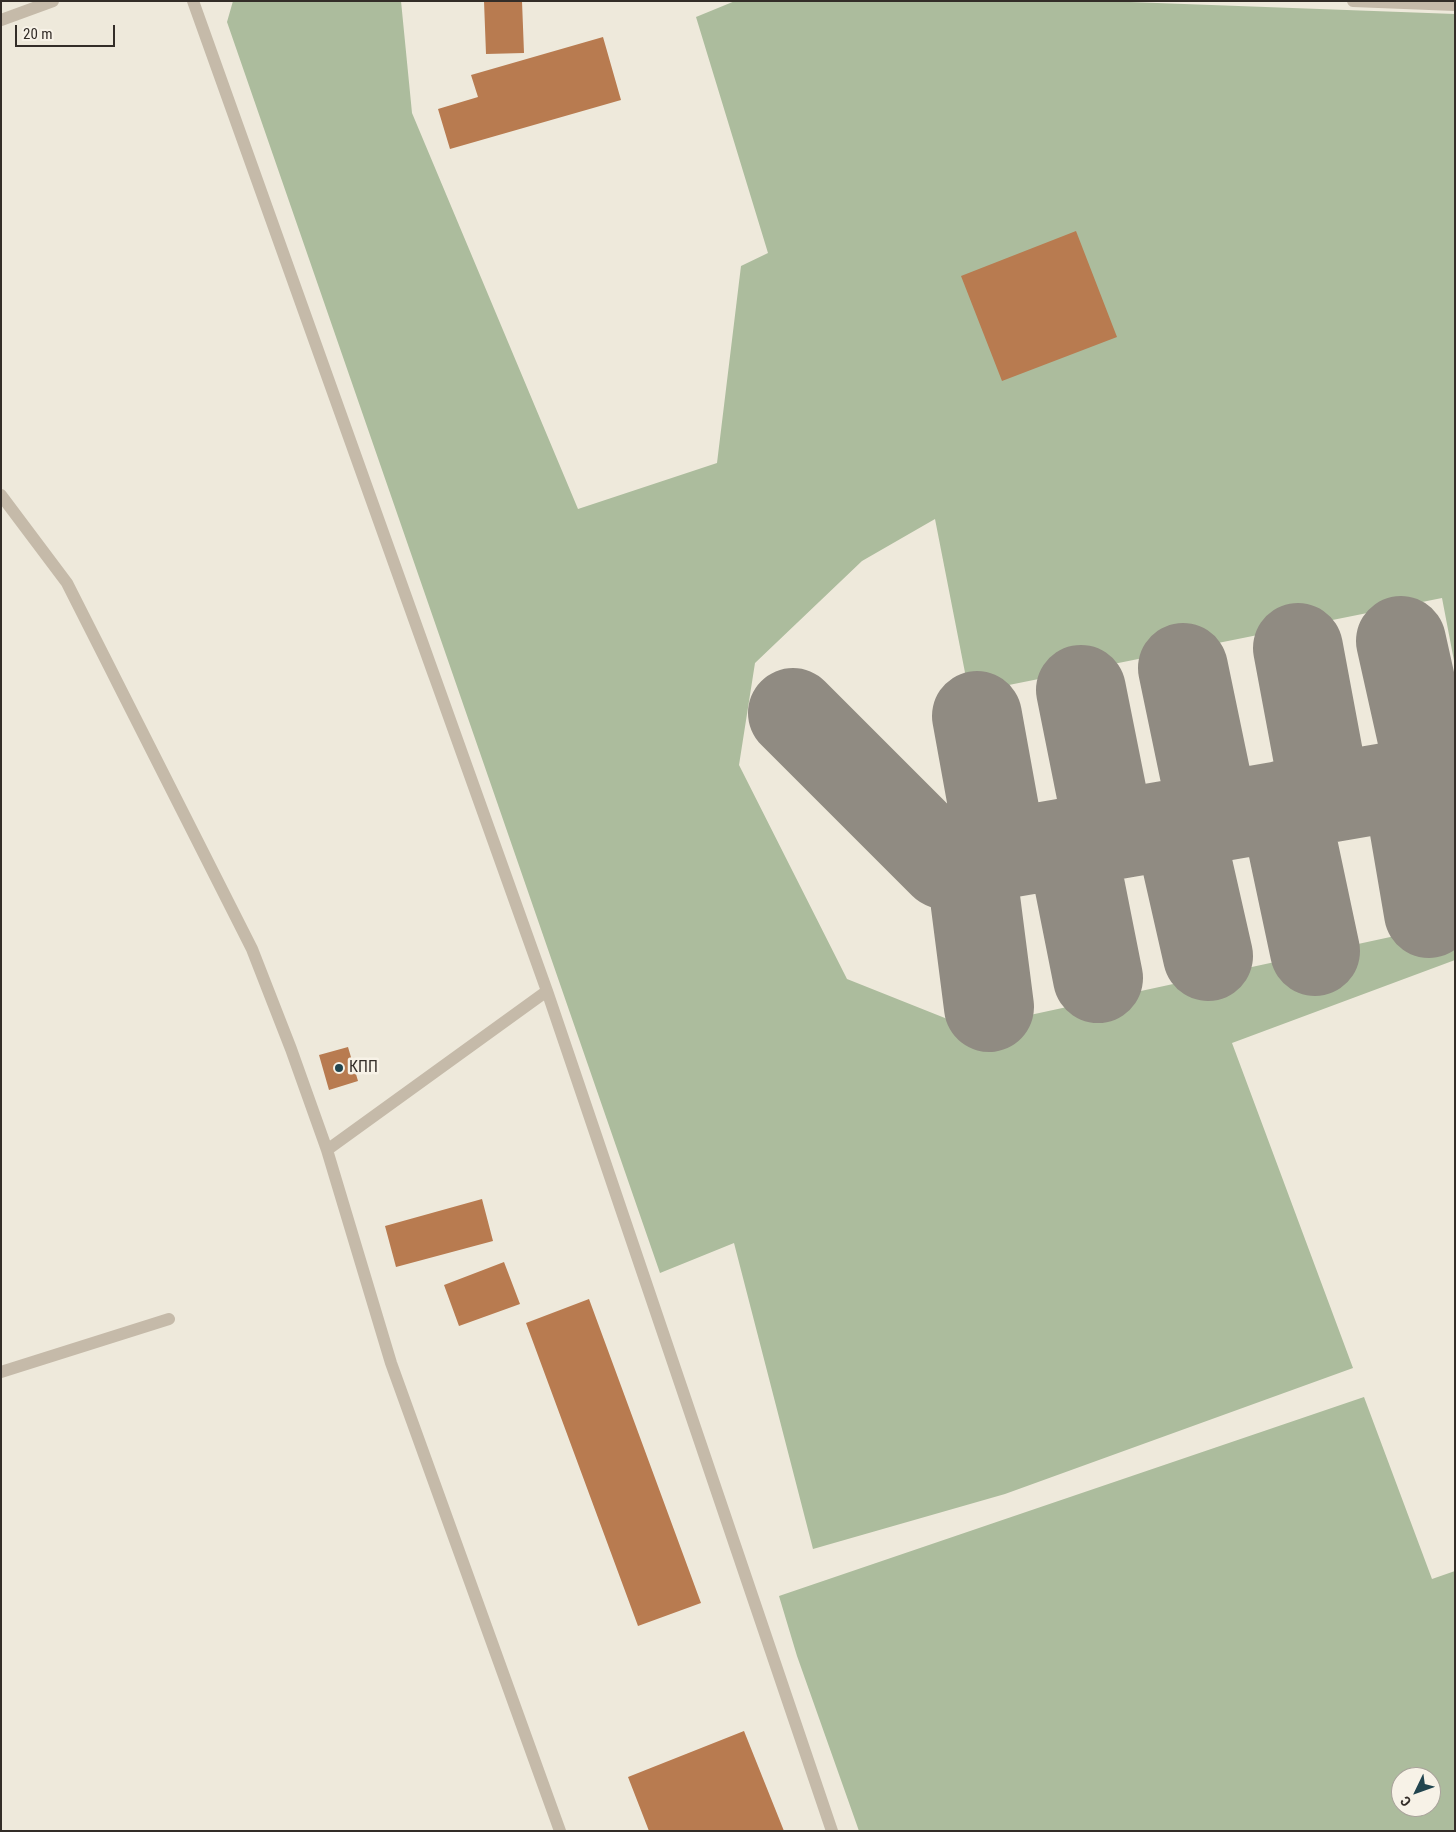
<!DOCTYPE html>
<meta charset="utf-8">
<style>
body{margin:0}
#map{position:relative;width:1456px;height:1832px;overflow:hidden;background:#eee9db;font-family:"Roboto Condensed",sans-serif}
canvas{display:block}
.frame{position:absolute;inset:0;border:2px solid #332d28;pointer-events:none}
.north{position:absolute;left:1391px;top:1767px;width:50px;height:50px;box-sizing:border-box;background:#f7f2e7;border:1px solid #a9a39b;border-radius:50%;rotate:228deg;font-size:14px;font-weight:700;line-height:20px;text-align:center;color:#332d28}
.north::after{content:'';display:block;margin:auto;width:18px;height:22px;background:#22454f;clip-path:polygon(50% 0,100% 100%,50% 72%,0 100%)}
.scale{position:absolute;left:15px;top:25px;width:100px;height:22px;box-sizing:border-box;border:2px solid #332d28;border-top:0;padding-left:6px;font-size:15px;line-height:18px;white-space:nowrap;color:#332d28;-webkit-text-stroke:4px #f7f2e7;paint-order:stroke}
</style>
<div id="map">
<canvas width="1456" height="1832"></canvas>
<div class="frame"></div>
<div class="north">С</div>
<div class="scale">20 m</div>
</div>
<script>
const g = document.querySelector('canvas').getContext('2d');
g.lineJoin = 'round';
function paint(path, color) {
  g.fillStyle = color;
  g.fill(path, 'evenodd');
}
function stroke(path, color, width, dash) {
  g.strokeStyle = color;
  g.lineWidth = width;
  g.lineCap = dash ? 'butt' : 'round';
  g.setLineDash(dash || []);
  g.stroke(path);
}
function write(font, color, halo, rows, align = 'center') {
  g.font = font + ' "Roboto Condensed",sans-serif';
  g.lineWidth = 5;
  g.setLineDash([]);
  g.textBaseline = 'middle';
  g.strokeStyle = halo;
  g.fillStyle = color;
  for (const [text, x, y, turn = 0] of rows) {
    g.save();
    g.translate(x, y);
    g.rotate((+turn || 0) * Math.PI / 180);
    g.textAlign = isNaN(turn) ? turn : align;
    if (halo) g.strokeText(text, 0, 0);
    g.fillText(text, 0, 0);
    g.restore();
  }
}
const green = new Path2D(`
 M 233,1 L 401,1 L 412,113 L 578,509 L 717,463 L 741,266 L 768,253 L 696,17 L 735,1 L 1103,1 L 1455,14 L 1455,666 L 1442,598 L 969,693 L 935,519 L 862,561 L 755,663 L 739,765 L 847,979 L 970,1028 L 1455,923 L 1455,960 L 1232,1043 L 1353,1368 L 1005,1494 L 813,1549 L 734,1243 L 660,1273 L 227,22 Z
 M 1364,1397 L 1432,1579 L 1455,1571 L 1455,1831 L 859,1831 L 797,1656 L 779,1596 ZM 1401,1777 L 1431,1777 L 1431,1807 L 1401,1807 Z`);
const taxiway = new Path2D(`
 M 1401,641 L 1432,780
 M 1298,648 L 1326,798
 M 1183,668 L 1214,817
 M 1081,690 L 1110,835
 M 793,713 L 944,864 L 1455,776
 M 977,716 L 1002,854
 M 1407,784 L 1429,913
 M 1284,805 L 1315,951
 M 1178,824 L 1208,956
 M 1071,842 L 1098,978
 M 970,859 L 989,1007`);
const building = new Path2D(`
 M 484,1 L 522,1 L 524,53 L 486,54 Z
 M 603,37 L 621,100 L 450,149 L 438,109 L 478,97 L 471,75 Z
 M 1076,231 L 1117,337 L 1002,381 L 961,276 Z
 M 348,1047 L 358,1081 L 329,1090 L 319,1055 Z
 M 482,1199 L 493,1241 L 396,1267 L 385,1226 Z
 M 504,1262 L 520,1304 L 459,1326 L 444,1285 Z
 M 589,1299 L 701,1603 L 638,1626 L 526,1323 Z
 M 744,1731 L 784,1831 L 649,1831 L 628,1777 Z`);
const service = new Path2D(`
 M 193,1 L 547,991 L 832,1831
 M 1353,1 L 1455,5
 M 1,20 L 53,1
 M 1,495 L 67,583 L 252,949 L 291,1049 L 327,1150 L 391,1363 L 560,1831
 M 327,1150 L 547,991
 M 1,1372 L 169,1319`);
const markers = [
 [339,1068,5,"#22454f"]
];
const poiNames = [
 ["КПП",349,1068]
];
paint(green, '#acbc9d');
stroke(taxiway, '#908b82', 90);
paint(building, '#b87b50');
stroke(service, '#c5baa9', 12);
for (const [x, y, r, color] of markers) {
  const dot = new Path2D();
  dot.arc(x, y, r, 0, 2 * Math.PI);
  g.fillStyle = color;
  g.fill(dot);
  stroke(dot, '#f7f2e7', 2);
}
write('16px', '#332d28', '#f7f2e7', poiNames, 'left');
</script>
